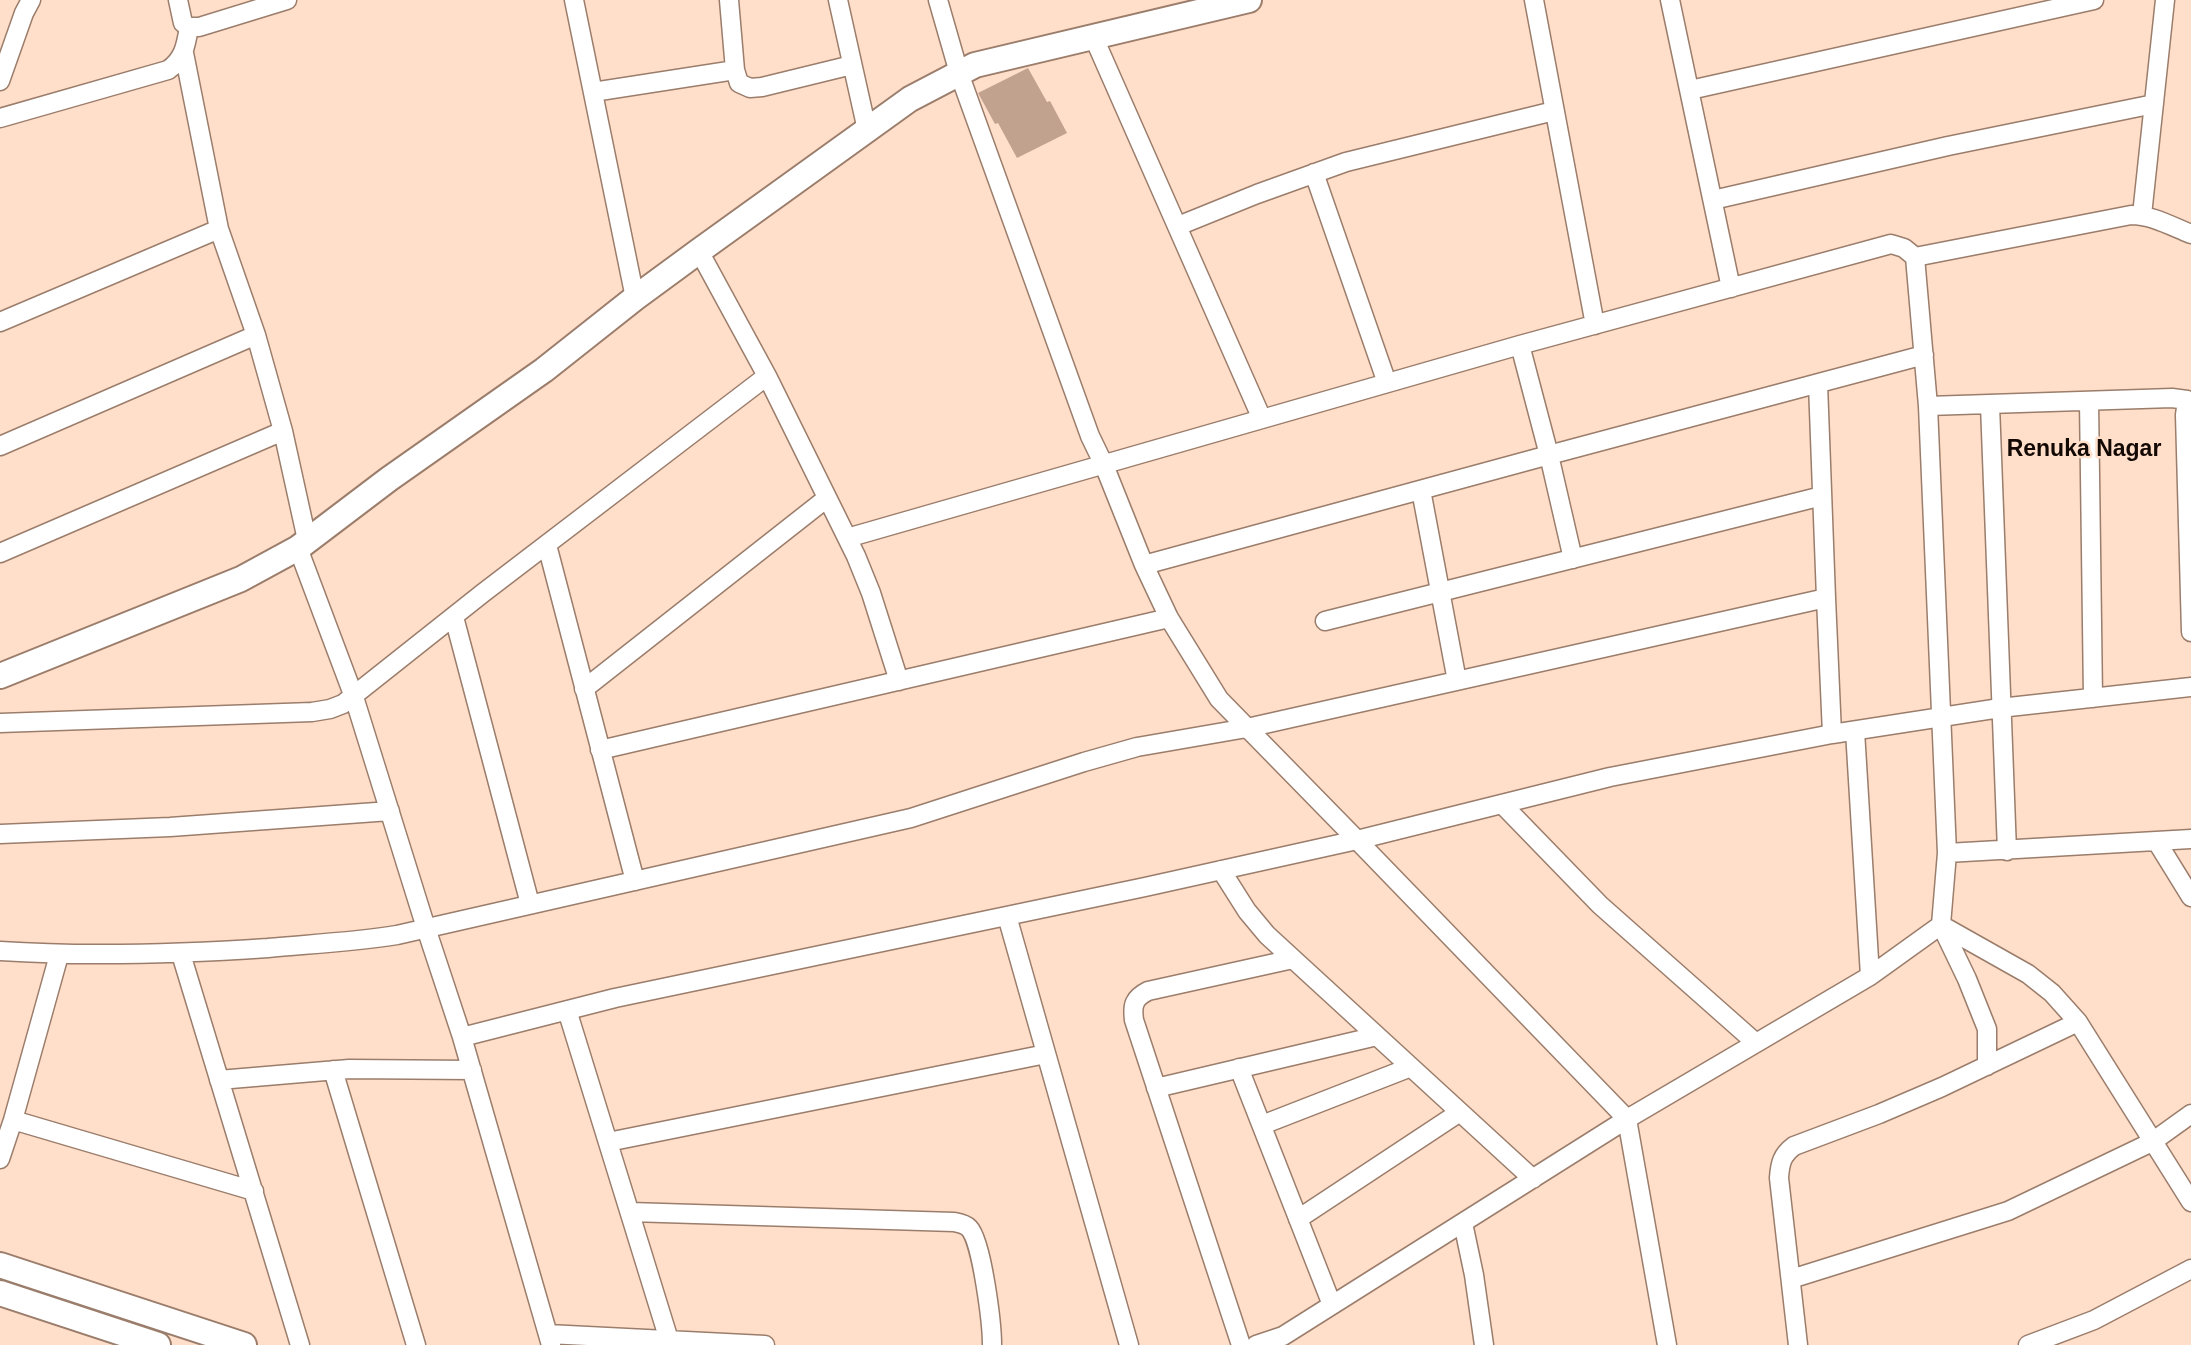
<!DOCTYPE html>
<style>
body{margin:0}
canvas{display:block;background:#ffdeca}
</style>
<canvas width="2191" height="1345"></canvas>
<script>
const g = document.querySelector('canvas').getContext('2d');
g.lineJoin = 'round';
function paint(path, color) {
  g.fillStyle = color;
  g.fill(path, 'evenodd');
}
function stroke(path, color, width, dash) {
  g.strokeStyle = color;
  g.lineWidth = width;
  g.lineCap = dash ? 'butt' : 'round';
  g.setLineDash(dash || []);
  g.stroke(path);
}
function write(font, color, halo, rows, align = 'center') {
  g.font = font + ' Arial,sans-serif';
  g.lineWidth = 5;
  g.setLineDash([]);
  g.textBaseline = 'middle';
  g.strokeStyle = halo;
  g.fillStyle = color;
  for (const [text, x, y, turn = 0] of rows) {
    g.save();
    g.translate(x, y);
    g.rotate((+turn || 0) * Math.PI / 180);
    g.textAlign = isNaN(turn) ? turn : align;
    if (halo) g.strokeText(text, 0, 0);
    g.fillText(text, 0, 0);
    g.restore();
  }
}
const building = new Path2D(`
 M 1028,68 L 1047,102 L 1050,101 L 1067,133 L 1017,158 L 998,123 L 995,124 L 978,93 Z`);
const street = new Path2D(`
 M 178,0 L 183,23 L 189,27 L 199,27 L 287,0
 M 574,0 L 635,298
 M 729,0 L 735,70 L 739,83 L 750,88 L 762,87 L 852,65
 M 838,0 L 867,130
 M 938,0 L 959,73 L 1090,436 L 1104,465 L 1144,565 L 1169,618 L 1219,699 L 1357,840 L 1610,777 L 1832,734 L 2000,708 L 2191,687
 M 1534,0 L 1595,325
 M 1670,0 L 1731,288
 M 1094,38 L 1262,419
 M 184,53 L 219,229 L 256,335 L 283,431 L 307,540
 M 0,81 L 24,13 L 31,0
 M 1690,90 L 2094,0
 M 593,92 L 735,70
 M 0,118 L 168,70 C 184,59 186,45 189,27
 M 1314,173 L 1387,383
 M 1713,200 L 1948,146 L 2154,104
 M 2142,215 L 2165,0
 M 1178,226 L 1257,194 L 1346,162 L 1554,111
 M 699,251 L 767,376 L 856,556 L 871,593 L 899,681
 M 1915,257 L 2131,215 C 2152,215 2171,226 2191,234
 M 0,322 L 219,229
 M 1520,345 L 1549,455 L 1924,355
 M 1818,384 L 1826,598
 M 2089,401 L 2093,698
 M 1990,405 L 2007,851
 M 1928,406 L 2172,398 L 2187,400 L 2185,415 L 2191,632
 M 0,446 L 256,335
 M 1421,490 L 1457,681
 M 847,538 L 1520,345 L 1891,244 L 1904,248 L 1915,257 L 1928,406 L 1947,853 L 2191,839
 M 547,545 L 635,881
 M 298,548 L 354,697 L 426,928 L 462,1037 L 551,1345
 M 0,553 L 283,431
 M 1144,565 L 1549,455 L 1573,559
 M 454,617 L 530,904
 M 1325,621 L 1822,496
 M 584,689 L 827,498
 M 0,723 L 312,712 L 330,709 L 343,704 L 483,593 L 767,376
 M 1855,731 L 1870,976
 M 600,750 L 1169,618
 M 1502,804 L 1600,905 L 1756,1043
 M 0,834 L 170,827 L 390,811
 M 2157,842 L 2191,897
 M 1221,870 L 1247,911 L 1267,935 L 1533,1179
 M 1007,916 L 1129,1345
 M 1941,925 L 2028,974 L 2052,993 L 2078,1022 L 2191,1202
 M 1941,925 L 1967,979 L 1987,1029 L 1987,1066
 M 0,951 C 90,957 179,954 268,948 C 311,944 354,942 397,935 L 911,818 L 1084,762 L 1137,747 L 1247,728 L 1826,598 L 1832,734
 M 181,954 L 300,1345
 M 567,1010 L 669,1340
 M 462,1037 L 615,998 L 1145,887 L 1357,840 L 1627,1119 L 1870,976 L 1941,925 L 1947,853
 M 1239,1068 L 1332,1305
 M 333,1070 L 416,1345
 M 219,1080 L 349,1069 L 472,1070
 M 1156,1088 L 1377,1036
 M 13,1120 L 254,1191
 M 1262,1125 L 1411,1067
 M 608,1142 L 1046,1054
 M 0,1159 L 13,1120 L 59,955
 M 630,1212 L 954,1222 C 959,1223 965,1224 969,1228 C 982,1241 992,1324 992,1345
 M 1298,1219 L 1460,1112
 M 1463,1223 L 1474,1275 L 1484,1345
 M 1791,1279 L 2008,1211 L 2152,1142 L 2191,1114
 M 548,1334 L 765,1345
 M 1241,1345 L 1134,1020 C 1132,1005 1134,998 1148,991 L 1293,959
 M 1256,1345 L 1283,1336 L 1627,1119 L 1667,1345
 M 1798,1345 L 1779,1178 C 1780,1163 1782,1155 1794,1146 L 1879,1114 L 1942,1087 L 2078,1022
 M 2028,1345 L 2094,1320 L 2191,1269`);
const secondary = new Path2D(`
 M 0,676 L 241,579 L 298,548 L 389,479 L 544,370 L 635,298 L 699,251 L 910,99 L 975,65 L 1249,0
 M 0,1265 L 244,1345
 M 0,1293 L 158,1345`);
const neighbourhoodNames = [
 ["Renuka Nagar",2084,450]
];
paint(building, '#c1a28f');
stroke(street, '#9b7d6b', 21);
stroke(secondary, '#9b7d6b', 28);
stroke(street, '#fff', 18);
stroke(secondary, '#fff', 24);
write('bold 23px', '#130904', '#ffdeca', neighbourhoodNames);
</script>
